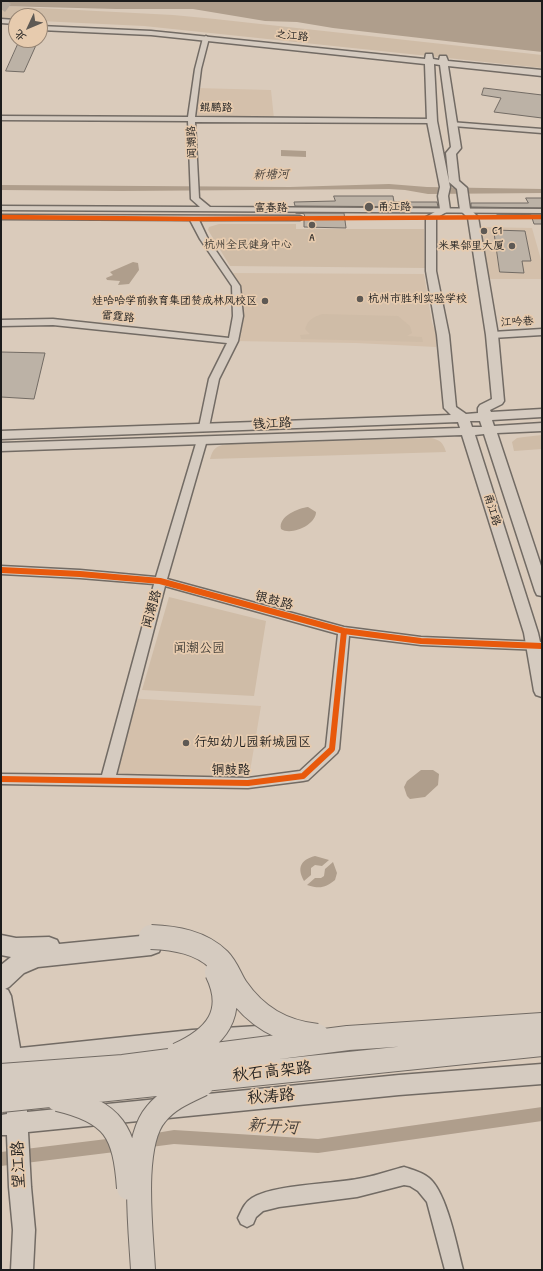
<!DOCTYPE html>
<meta charset="utf-8">
<style>
body{margin:0}
#map{position:relative;width:543px;height:1271px;overflow:hidden;background:#dacbbb;font-family:"Patrick Hand","LXGW WenKai TC",sans-serif}
canvas{display:block}
.frame{position:absolute;inset:0;border:2px solid #1c1c1c;pointer-events:none}
.north{position:absolute;left:8px;top:8px;width:40px;height:40px;box-sizing:border-box;background:#e7cbae;border:1px solid #968574;border-radius:50%;rotate:226deg;font-size:11px;font-weight:700;line-height:16px;text-align:center;color:#1c1c1c}
.north::after{content:'';display:block;margin:auto;width:14px;height:18px;background:#5e5954;clip-path:polygon(50% 0,100% 100%,50% 72%,0 100%)}
</style>
<div id="map">
<canvas width="543" height="1271"></canvas>
<div class="frame"></div>
<div class="north">北</div>
</div>
<script>
const g = document.querySelector('canvas').getContext('2d');
g.lineJoin = 'round';
function paint(path, color) {
  g.fillStyle = color;
  g.fill(path, 'evenodd');
}
function stroke(path, color, width, dash) {
  g.strokeStyle = color;
  g.lineWidth = width;
  g.lineCap = dash ? 'butt' : 'round';
  g.setLineDash(dash || []);
  g.stroke(path);
}
function write(font, color, halo, rows, align = 'center') {
  g.font = font + ' "Patrick Hand","LXGW WenKai TC",sans-serif';
  g.lineWidth = 3.5;
  g.setLineDash([]);
  g.textBaseline = 'middle';
  g.strokeStyle = halo;
  g.fillStyle = color;
  for (const [text, x, y, turn = 0] of rows) {
    g.save();
    g.translate(x, y);
    g.rotate((+turn || 0) * Math.PI / 180);
    g.textAlign = isNaN(turn) ? turn : align;
    if (halo) g.strokeText(text, 0, 0);
    g.fillText(text, 0, 0);
    g.restore();
  }
}
const built = new Path2D(`
 M 196,88 L 271,90 L 274,119 L 191,119 Z
 M 482,227 L 532,228 L 542,263 L 542,279 L 488,279 Z
 M 228,273 L 424,274 L 432,323 L 437,335 L 436,347 L 356,343 L 233,341 L 236,286 Z
 M 127,698 L 261,706 L 248,783 L 108,779 Z`);
const green = new Path2D(`
 M 1,6 L 173,15 L 215,19 L 542,55 L 542,68 L 144,26 L 40,21 L 40,16 L 16,16 L 16,20 L 1,20 Z
 M 219,224 L 296,224 L 296,229 L 424,229 L 425,268 L 230,266 L 208,230 L 209,227 Z
 M 322,314 L 398,316 L 410,326 L 412,333 L 407,336 L 422,337 L 423,342 L 301,339 L 300,335 L 310,334 L 305,329 C 308,320 313,317 322,314 Z
 M 542,435 L 542,449 L 514,451 L 512,442 L 517,438 L 524,437 Z
 M 431,438 C 440,440 443,442 446,452 L 210,459 C 213,448 216,446 227,444 Z
 M 169,597 L 266,621 L 254,696 L 142,690 Z`);
const water = new Path2D(`
 M 1,1 L 542,1 L 542,52 L 333,28 L 297,22 L 265,21 L 193,9 L 116,9 L 1,6 Z
 M 281,150 L 306,151 L 306,157 L 281,156 Z
 M 389,184 L 427,187 L 542,189 L 542,193 L 428,194 L 405,190 L 389,189 L 122,191 L 1,190 L 1,185 L 290,187 Z
 M 133,262 L 138,263 L 139,270 L 129,284 L 118,285 L 120,281 L 107,280 L 106,278 L 113,275 L 110,272 Z
 M 308,507 L 316,512 C 316,525 291,536 281,529 C 278,516 299,508 308,507 Z
 M 421,770 L 433,770 L 439,774 L 438,785 L 425,797 L 410,799 L 407,796 L 404,787 L 407,781 Z
 M 315,856 L 329,860 L 322,866 L 315,865 L 311,868 L 311,875 L 304,881 C 297,868 300,860 315,856 Z
 M 333,862 L 337,873 L 335,880 C 325,888 320,889 307,885 L 315,878 L 321,878 L 324,876 L 325,869 Z`);
const canal = new Path2D(`
 M 542,1107 L 542,1121 L 318,1153 L 174,1144 L 143,1148 L 138,1146 L 136,1141 L 138,1136 L 174,1130 L 318,1139 Z
 M 123,1137 L 128,1139 L 130,1144 L 128,1149 L 123,1151 L 1,1166 L 1,1152 Z`);
const building = new Path2D(`
 M 19,42 L 37,43 L 24,72 L 6,71 Z
 M 484,88 L 542,95 L 542,118 L 494,112 L 501,98 L 482,95 Z
 M 334,196 L 393,196 L 394,202 L 437,202 L 438,207 L 295,206 L 294,202 L 335,201 Z
 M 526,198 L 542,198 L 542,208 L 471,207 L 471,203 L 528,203 Z
 M 296,213 L 344,213 L 346,228 L 304,227 L 304,220 L 305,217 L 304,214 Z
 M 497,214 L 542,214 L 542,224 L 534,224 L 531,215 Z
 M 494,230 L 525,231 L 531,261 L 522,261 L 524,273 L 500,272 Z
 M 1,352 L 45,353 L 34,399 L 1,397 Z`);
const highwayTunnel = new Path2D(`
 M 1,9 L 7,1`);
const minor = new Path2D(`
 M 206,36 L 209,38 L 201,69 L 195,117 L 432,119 L 436,121 L 432,123 L 195,122 L 199,198 L 210,207 L 542,209 L 542,213 L 1,210 L 1,206 L 200,207 L 191,199 L 188,121 L 1,120 L 1,116 L 188,117 L 195,69 L 203,38 Z
 M 450,122 L 542,129 L 542,133 L 453,126 L 450,126 Z
 M 1,215 L 300,216 L 304,218 L 300,220 L 199,220 L 208,239 L 240,286 L 243,316 L 238,341 L 219,379 L 209,427 L 204,430 L 199,427 L 209,379 L 227,343 L 53,325 L 1,326 L 1,320 L 53,319 L 229,338 L 233,316 L 232,286 L 200,239 L 190,220 L 1,219 Z
 M 542,329 L 542,335 L 492,338 L 487,335 L 492,332 Z
 M 202,437 L 207,440 L 167,579 L 344,627 L 421,637 L 542,642 L 542,650 L 421,645 L 349,636 L 339,749 L 337,753 L 308,780 L 303,781 L 248,788 L 1,784 L 1,774 L 102,775 L 154,584 L 80,578 L 1,574 L 1,566 L 80,570 L 156,577 L 197,440 ZM 165,586 L 338,634 L 326,747 L 300,771 L 248,778 L 116,775 Z
 M 404,1167 C 413,1170 422,1172 429,1178 C 447,1193 457,1247 463,1270 L 445,1270 L 427,1202 L 418,1191 L 410,1186 L 404,1185 L 357,1197 L 279,1207 L 263,1211 L 256,1217 L 253,1224 L 247,1227 L 241,1224 L 238,1218 C 242,1210 244,1203 252,1198 C 272,1185 330,1184 357,1179 C 372,1177 388,1171 404,1167 Z`);
const major = new Path2D(`
 M 1,19 L 16,20 L 16,24 L 1,23 Z
 M 40,26 L 151,31 L 425,59 L 426,54 L 432,54 L 433,59 L 439,60 L 440,56 L 446,56 L 448,61 L 542,70 L 542,76 L 448,66 L 461,148 L 456,154 L 459,181 L 467,188 L 470,209 L 478,217 L 498,335 L 504,401 L 502,404 L 490,410 L 491,412 L 542,409 L 542,417 L 492,420 L 494,426 L 542,423 L 542,431 L 497,433 L 542,569 L 542,596 L 537,595 L 535,591 L 484,434 L 475,435 L 538,633 L 542,651 L 542,697 L 536,695 L 534,691 L 524,633 L 462,435 L 1,451 L 1,443 L 460,428 L 458,422 L 1,439 L 1,431 L 451,415 L 444,408 L 437,335 L 426,271 L 426,217 L 440,209 L 438,196 L 440,187 L 427,121 L 425,64 L 151,35 L 40,30 ZM 434,64 L 440,65 L 451,147 L 446,153 L 449,182 L 457,189 L 460,210 L 468,218 L 486,335 L 492,399 L 480,405 L 478,408 L 478,413 L 466,414 L 456,407 L 449,335 L 436,271 L 436,218 L 450,210 L 448,196 L 450,187 L 437,121 ZM 470,421 L 480,421 L 482,427 L 472,427 Z
 M 1,987 L 8,990 L 11,996 L 20,1048 L 192,1030 L 291,1024 L 298,1026 L 301,1033 L 298,1040 L 291,1042 L 192,1048 L 24,1067 L 21,1075 L 14,1078 L 7,1075 L 5,1069 L 1,1070 Z
 M 542,1064 L 542,1084 L 399,1095 L 28,1132 L 31,1187 L 35,1230 L 33,1270 L 11,1270 L 13,1230 L 9,1187 L 7,1135 L 1,1135 L 1,1115 L 7,1114 L 6,1090 L 9,1083 L 16,1080 L 23,1083 L 26,1090 L 27,1112 L 399,1075 Z`);
const highway = new Path2D(`
 M 1,935 L 16,938 L 49,937 L 57,940 L 59,944 L 151,935 L 159,938 L 162,945 L 159,952 L 151,955 L 38,967 L 24,973 L 9,987 L 1,991 L 1,965 L 11,957 L 1,955 Z`);
const highwayBridge = new Path2D(`
 M 151,937 C 175,938 201,942 219,960 C 227,968 230,979 236,988 C 256,1017 282,1032 317,1036
 M 178,1055 C 216,1038 237,1013 217,972
 M 1,1076 L 123,1067 L 348,1038 L 542,1025
 M 58,1099 C 114,1112 125,1132 129,1188
 M 1,1100 L 542,1044
 M 143,1270 C 141,1230 130,1144 156,1114 C 168,1099 185,1092 202,1084`);
const cyclewayFar1 = new Path2D(`
 M 1,217 L 194,219 L 542,217`);
const cycleway = new Path2D(`
 M 1,570 L 80,574 L 160,581 L 344,631 L 421,641 L 542,646
 M 1,779 L 248,783 L 303,776 L 332,749 L 344,631`);
const markers = [
 [369,207,5,"#5e5954"],
 [312,225,4,"#5e5954"],
 [484,231,4,"#5e5954"],
 [512,246,4,"#5e5954"],
 [360,299,4,"#5e5954"],
 [265,301,4,"#5e5954"],
 [186,743,4,"#5e5954"]
];
const farStreetnames = [
 ["之江路",292,36,6],
 ["鲲鹏路",216,108,1],
 ["闻潮路",192,142,-92],
 ["富春路",271,208],
 ["雷霆路",118,317,6],
 ["江吟巷",517,322,-3],
 ["甬江路",492,510,73]
];
const farPoinames = [
 ["甬江路",378,207],
 ["C1",492,231],
 ["A",312,238,"center"],
 ["米果邻里大厦",504,246,"right"],
 ["杭州市胜利实验学校",368,299],
 ["娃哈哈学前教育集团赞成林风校区",257,301,"right"]
];
const farParknames = [
 ["杭州全民健身中心",248,245]
];
const farWaternames = [
 ["新塘河",271,175,-1]
];
const streetNames = [
 ["钱江路",272,424,-3],
 ["银鼓路",274,601,15],
 ["闻潮路",152,609,-74],
 ["铜鼓路",231,771]
];
const parkNames = [
 ["闻潮公园",199,649]
];
const poiNames = [
 ["行知幼儿园新城园区",194,743]
];
const nearStreetnames = [
 ["秋石高架路",272,1072,-6],
 ["秋涛路",271,1097,-5],
 ["望江路",19,1165,-92]
];
const nearWaternames = [
 ["新开河",273,1127,4]
];
paint(built, '#d4c0ab');
paint(green, '#cfbca7');
paint(water, '#af9e8c');
paint(canal, '#af9e8c');
paint(building, '#bcb2a6');
stroke(building, '#726b64', 1);
stroke(highwayTunnel, '#b4a89b', 10, [10, 5]);
stroke(minor, '#726b64', 3);
stroke(major, '#726b64', 3);
stroke(highway, '#726b64', 3);
paint(minor, '#d5cbc0');
paint(major, '#d5cbc0');
paint(highway, '#d5cbc0');
stroke(highwayBridge, '#726b64', 26, []);
stroke(highwayBridge, '#d5cbc0', 24);
stroke(cyclewayFar1, '#e8590c', 4.5);
stroke(cycleway, '#e8590c', 6);
for (const [x, y, r, color] of markers) {
  const dot = new Path2D();
  dot.arc(x, y, r, 0, 2 * Math.PI);
  g.fillStyle = color;
  g.fill(dot);
  stroke(dot, '#e7cbae', 1.5);
}
write('11px', '#1c1c1c', '#e7cbae', farStreetnames);
write('11px', '#1c1c1c', '#e7cbae', farPoinames, 'left');
write('11px', '#46413a', '#e7cbae', farParknames);
write('italic 12px', '#423d38', '#e7cbae', farWaternames);
write('13px', '#1c1c1c', '#e7cbae', streetNames);
write('13px', '#46413a', '#e7cbae', parkNames);
write('13px', '#1c1c1c', '#e7cbae', poiNames, 'left');
write('16px', '#1c1c1c', '#e7cbae', nearStreetnames);
write('italic 17px', '#423d38', '#e7cbae', nearWaternames);
</script>
